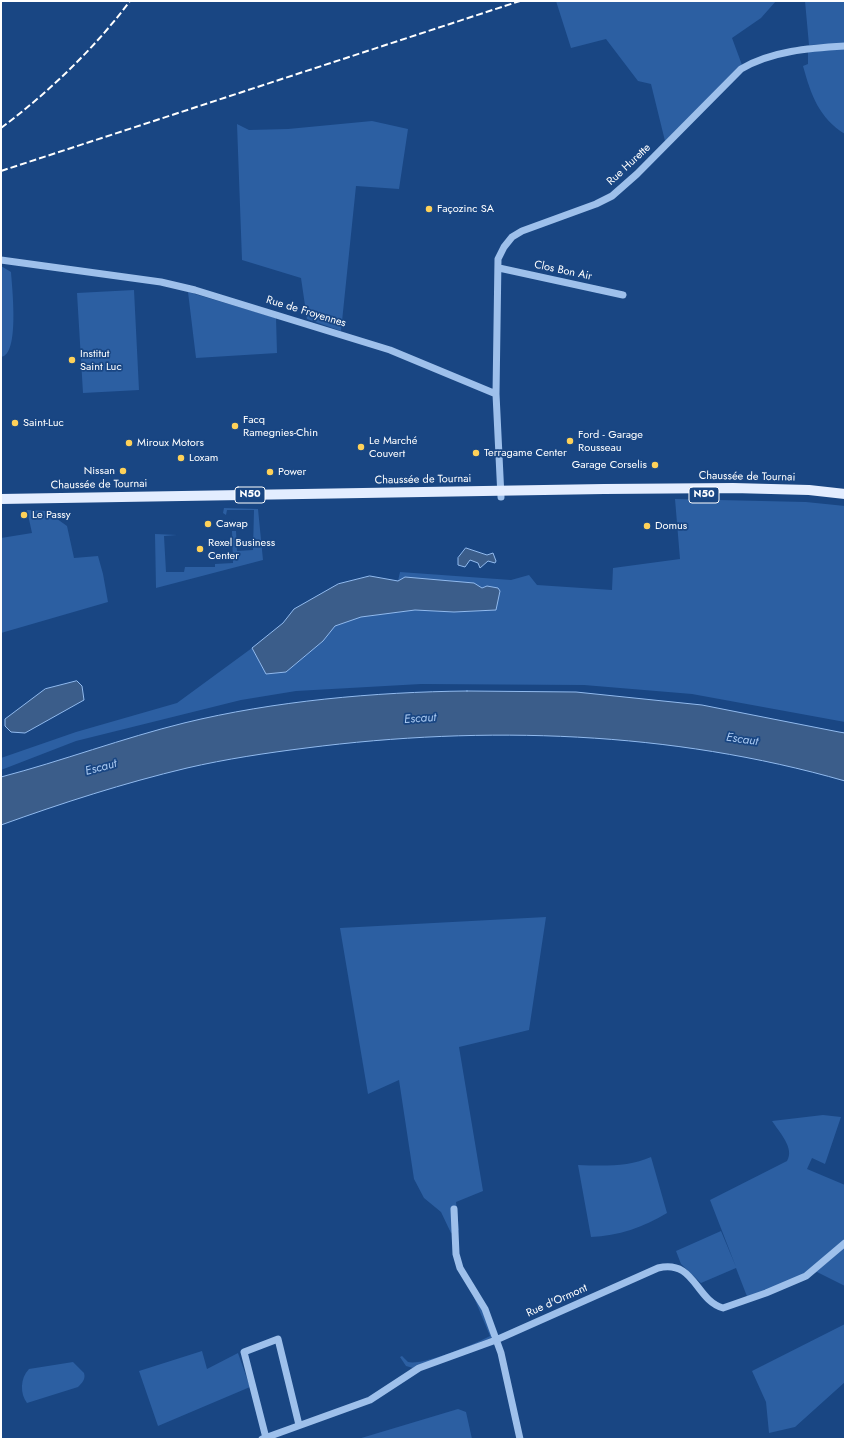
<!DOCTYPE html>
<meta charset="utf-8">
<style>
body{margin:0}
#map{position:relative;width:846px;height:1440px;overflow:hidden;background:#194683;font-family:Jost,sans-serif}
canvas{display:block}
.frame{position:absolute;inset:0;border:2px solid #fff;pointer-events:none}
</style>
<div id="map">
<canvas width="846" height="1440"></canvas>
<div class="frame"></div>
</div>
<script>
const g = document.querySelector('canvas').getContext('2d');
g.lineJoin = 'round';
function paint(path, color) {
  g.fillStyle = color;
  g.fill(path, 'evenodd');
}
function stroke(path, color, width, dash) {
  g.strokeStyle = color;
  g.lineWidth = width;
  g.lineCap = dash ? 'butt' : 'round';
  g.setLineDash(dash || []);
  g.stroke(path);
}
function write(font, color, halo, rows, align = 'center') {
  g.font = font + ' Jost,sans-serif';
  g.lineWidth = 3.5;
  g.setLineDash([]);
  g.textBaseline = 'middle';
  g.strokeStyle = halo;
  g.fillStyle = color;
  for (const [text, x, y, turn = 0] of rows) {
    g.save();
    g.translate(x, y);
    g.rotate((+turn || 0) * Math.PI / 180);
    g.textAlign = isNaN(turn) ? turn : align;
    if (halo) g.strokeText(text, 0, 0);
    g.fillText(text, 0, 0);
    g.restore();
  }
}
const green = new Path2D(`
 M 556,1 L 776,1 L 761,18 L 732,38 L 742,65 L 665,141 L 651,84 L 638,81 L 606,39 L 571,48 Z
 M 805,1 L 845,1 L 845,44 L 809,45 Z
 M 845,49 L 845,134 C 819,118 811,95 803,66 L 808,64 L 808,51 Z
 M 372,121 L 408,129 L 399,189 L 356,186 L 341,331 L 307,319 L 301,278 L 242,260 L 237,124 L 249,130 L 288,129 Z
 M 1,266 L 11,272 C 12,287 20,355 1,357 Z
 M 134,290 L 139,390 L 83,393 L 77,293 Z
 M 188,292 L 276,318 L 277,353 L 196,358 Z
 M 675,499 L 806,502 L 845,506 L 845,722 L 692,694 L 584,685 L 421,684 L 296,691 L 241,700 L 76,741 L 1,770 L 1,758 L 76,732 L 177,703 L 252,648 L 266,674 L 286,672 L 323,641 L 335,626 L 361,617 L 415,610 L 454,612 L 496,610 L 487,586 L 482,588 L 474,583 L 463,582 L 398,581 L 400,572 L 511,580 L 529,575 L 537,585 L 612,590 L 613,568 L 680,559 Z
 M 224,508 L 258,509 L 263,560 L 156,588 L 155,534 L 177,535 L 164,536 L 166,572 L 184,572 L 185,567 L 215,567 L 215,564 L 233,563 L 232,531 L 236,531 L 237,551 L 253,550 L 254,510 L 227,510 L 226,515 L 223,513 Z
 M 27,510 L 46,511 L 67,526 L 74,558 L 98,556 L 103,574 L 108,602 L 1,633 L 1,538 L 32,533 Z
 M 546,917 L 529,1030 L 459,1047 L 483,1191 L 456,1202 L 459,1230 L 451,1233 L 441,1212 L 424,1198 L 414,1179 L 399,1080 L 368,1094 L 340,928 Z
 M 823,1115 L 841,1117 L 825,1164 L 812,1158 L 807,1169 L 845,1185 L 845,1243 L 823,1266 L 845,1246 L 845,1286 L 817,1272 L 748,1299 L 736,1268 L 701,1283 L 681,1264 L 676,1251 L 721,1231 L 736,1267 L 710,1200 L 787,1161 C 795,1148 779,1132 772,1121 Z
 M 651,1157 L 667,1213 C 644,1227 618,1236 591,1237 L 578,1165 C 603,1166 629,1167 651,1157 Z
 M 476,1294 L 492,1336 L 491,1338 L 413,1368 L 406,1366 L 400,1357 L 402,1356 L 408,1362 C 422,1366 475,1344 490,1336 L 473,1295 Z
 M 845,1324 L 845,1382 L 795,1427 L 769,1433 L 766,1402 L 752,1371 Z
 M 202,1351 L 207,1369 L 238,1353 L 250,1387 L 158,1426 L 139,1371 Z
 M 73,1362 L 84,1373 C 86,1379 82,1383 78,1387 L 27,1403 C 20,1394 20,1378 29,1369 Z
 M 458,1409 L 466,1412 L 472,1439 L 358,1439 Z`);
const water = new Path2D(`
 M 466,548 L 487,555 L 493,553 L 496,561 L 495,563 L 488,561 L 480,568 L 478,563 L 470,560 L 465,567 L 458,565 L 458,558 Z
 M 370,576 L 398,581 L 405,577 L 474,583 L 482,588 L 487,586 L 498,588 L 500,591 L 496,610 L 454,612 L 415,610 L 361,617 L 335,626 L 323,641 L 286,672 L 266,674 L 252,648 L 283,623 L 294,609 L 338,584 Z
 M 77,681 L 82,686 L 84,700 L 25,733 L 11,732 L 5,726 L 5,719 L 45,689 Z
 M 467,691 L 576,692 L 702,705 L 839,732 L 845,733 L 845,781 C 671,731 485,725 306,748 C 266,753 226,759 187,768 C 124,783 62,803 1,825 L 1,777 C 62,761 123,738 184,723 C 274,701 375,692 467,691 Z`);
const minor = new Path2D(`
 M 1,260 L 161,282 L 195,290 L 390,350 L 496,394 L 501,497
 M 499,268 L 623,295
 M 496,394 L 498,259 L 504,247 L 512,237 L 522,231 L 596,204 L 612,196 L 637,174 L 741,69 C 771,51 810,48 845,46
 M 454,1209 L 456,1254 L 460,1268 L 485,1309 L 501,1353 L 520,1439
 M 266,1438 L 244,1352 L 278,1339 L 299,1425
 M 262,1439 L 370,1400 L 419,1368 L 496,1340 L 658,1268 C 695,1259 695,1300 723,1308 L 766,1293 L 806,1276 L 845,1243`);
const major = new Path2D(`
 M 1,499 L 604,489 L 733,488 L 809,490 L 845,494`);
const rail = new Path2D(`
 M 1,128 C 49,92 94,49 130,1
 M 1,171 L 520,1`);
const markers = [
 [429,209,4,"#fed159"],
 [72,360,4,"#fed159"],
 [15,423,4,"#fed159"],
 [235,426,4,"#fed159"],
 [570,441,4,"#fed159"],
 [129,443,4,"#fed159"],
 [361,447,4,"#fed159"],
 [476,453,4,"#fed159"],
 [181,458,4,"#fed159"],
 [655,465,4,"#fed159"],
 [123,471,4,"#fed159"],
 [270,472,4,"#fed159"],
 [24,515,4,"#fed159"],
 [208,524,4,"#fed159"],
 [647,526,4,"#fed159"],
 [200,549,4,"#fed159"]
];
const shields = [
 [250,495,30],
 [704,495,30]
];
const shieldNames = [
 ["N50",250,495],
 ["N50",704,495]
];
const streetNames = [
 ["Rue Hurette",629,165,-43],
 ["Clos Bon Air",563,271,12],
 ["Rue de Froyennes",306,312,17],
 ["Chaussée de Tournai",747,477,1],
 ["Chaussée de Tournai",423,480,-1],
 ["Chaussée de Tournai",99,485,-1],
 ["Rue d'Ormont",557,1301,-24]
];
const poiNames = [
 ["Façozinc SA",437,209],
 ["Institut",80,354],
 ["Saint Luc",80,367],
 ["Facq",243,420],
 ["Ramegnies-Chin",243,433],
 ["Saint-Luc",23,423],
 ["Ford - Garage",578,435],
 ["Rousseau",578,448],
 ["Le Marché",369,441],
 ["Couvert",369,454],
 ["Miroux Motors",137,443],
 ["Terragame Center",484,453],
 ["Loxam",189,458],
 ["Garage Corselis",647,465,"right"],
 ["Nissan",115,471,"right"],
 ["Power",278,472],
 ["Le Passy",32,515],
 ["Cawap",216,524],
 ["Domus",655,526],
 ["Rexel Business",208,543],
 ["Center",208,556]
];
const waterNames = [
 ["Escaut",420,719,-4],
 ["Escaut",742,740,8],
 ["Escaut",101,768,-15]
];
paint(green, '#2c5fa2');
paint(water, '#3b5d8a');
stroke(water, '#91baee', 1);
stroke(minor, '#9ec0eb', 7);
stroke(major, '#e3edff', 10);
stroke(rail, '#fff', 2, [7, 3]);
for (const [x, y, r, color] of markers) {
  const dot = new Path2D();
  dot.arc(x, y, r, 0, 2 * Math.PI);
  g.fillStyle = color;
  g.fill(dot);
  stroke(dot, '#194683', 1.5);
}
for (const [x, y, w] of shields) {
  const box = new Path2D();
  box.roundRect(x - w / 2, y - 8, w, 16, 3);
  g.fillStyle = '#194683';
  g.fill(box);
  stroke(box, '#fff', 1);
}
write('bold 10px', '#fff', null, shieldNames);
write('11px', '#fff', '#194683', streetNames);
write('11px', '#fff', '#194683', poiNames, 'left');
write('italic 12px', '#aacaf3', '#194683', waterNames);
</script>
